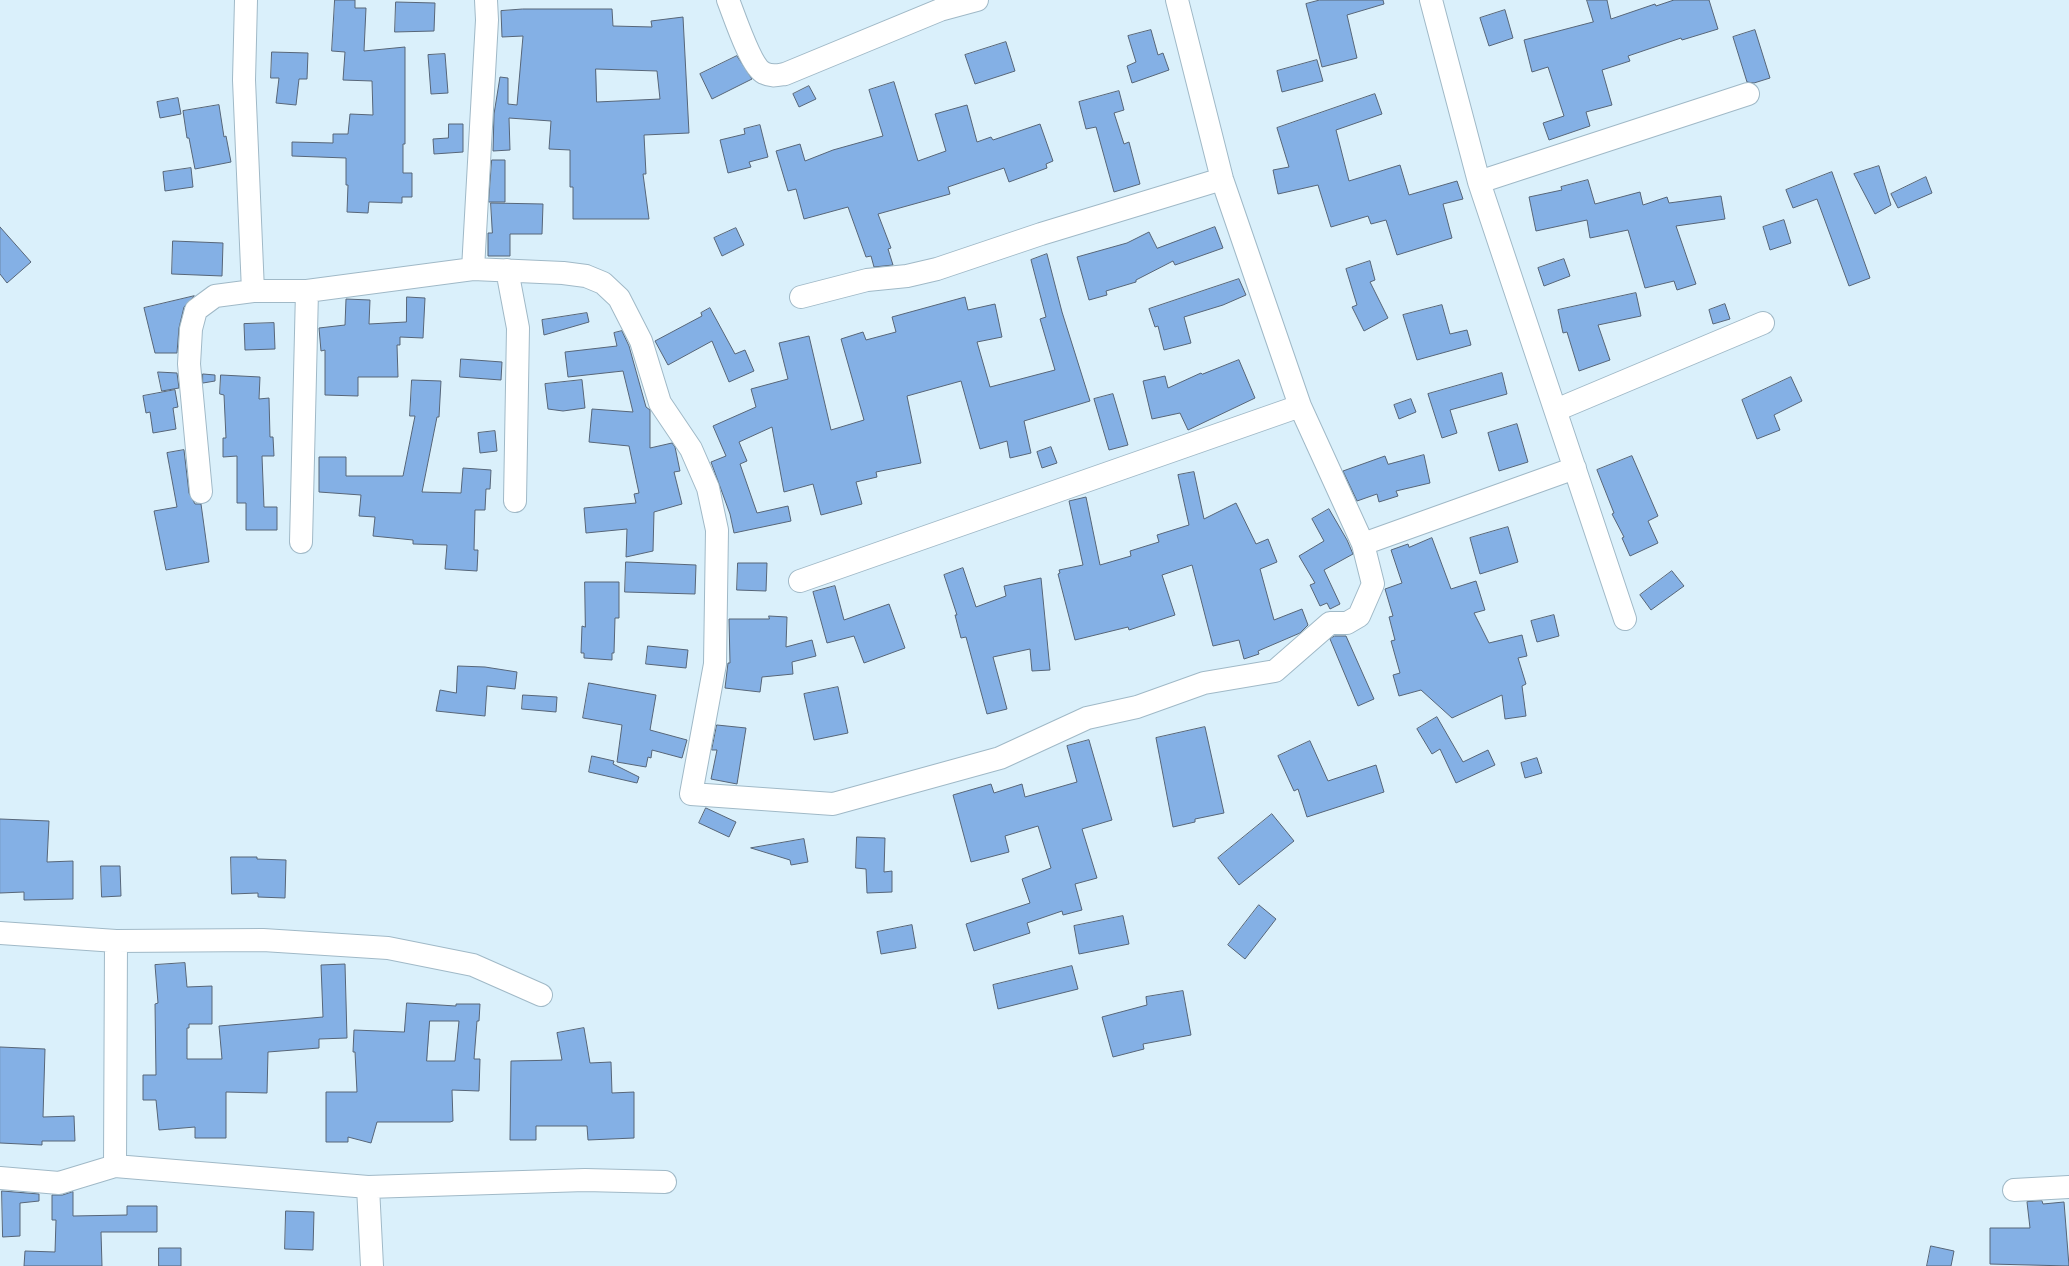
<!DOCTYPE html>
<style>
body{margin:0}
canvas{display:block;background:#daf0fb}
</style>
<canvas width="2069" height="1266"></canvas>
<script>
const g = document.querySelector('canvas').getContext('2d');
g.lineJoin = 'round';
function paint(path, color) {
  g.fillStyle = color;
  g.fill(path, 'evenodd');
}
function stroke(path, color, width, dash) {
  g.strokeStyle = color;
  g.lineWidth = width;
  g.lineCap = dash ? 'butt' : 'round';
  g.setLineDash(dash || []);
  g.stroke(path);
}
const building = new Path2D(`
 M 335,0 L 355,0 L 355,8 L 366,8 L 364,51 L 405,47 L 405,144 L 403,144 L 403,173 L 412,173 L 412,197 L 402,197 L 402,203 L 369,202 L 368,213 L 347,212 L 348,185 L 346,185 L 346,158 L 292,156 L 292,142 L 333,143 L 333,134 L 348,134 L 350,114 L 373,115 L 372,81 L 343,80 L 345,52 L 332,51 Z
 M 1320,0 L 1383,0 L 1384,4 L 1347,15 L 1357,58 L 1322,67 L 1306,4 Z
 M 1587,0 L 1607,0 L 1611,19 L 1655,4 L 1656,6 L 1674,0 L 1709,0 L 1718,29 L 1682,40 L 1681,38 L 1628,56 L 1630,61 L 1602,70 L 1612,105 L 1586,112 L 1590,126 L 1549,140 L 1543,123 L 1564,116 L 1548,67 L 1532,72 L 1524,40 L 1593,22 Z
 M 396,2 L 435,3 L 434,31 L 395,32 Z
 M 523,9 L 612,9 L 613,26 L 652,27 L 651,21 L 683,17 L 689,133 L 644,135 L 646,174 L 643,174 L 649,219 L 573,219 L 573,187 L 570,187 L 570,150 L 549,149 L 551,121 L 509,118 L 510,150 L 493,151 L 494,114 L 500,77 L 508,78 L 508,104 L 517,105 L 523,36 L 502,37 L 501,11 ZM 596,69 L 657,71 L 660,99 L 597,102 Z
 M 1505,10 L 1513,38 L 1489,46 L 1480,18 Z
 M 1151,30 L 1158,55 L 1163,53 L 1169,70 L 1132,83 L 1127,66 L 1136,62 L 1128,36 Z
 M 1755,30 L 1770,78 L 1754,83 L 1747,82 L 1733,37 Z
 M 1006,42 L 1015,71 L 975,84 L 965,55 Z
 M 272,52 L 308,53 L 307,79 L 299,79 L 296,105 L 276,103 L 279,78 L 271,78 Z
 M 445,54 L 448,93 L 431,94 L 428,55 Z
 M 737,56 L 752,79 L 712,99 L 700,74 Z
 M 1317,60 L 1323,81 L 1282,92 L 1277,71 Z
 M 894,82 L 918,161 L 946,151 L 935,114 L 967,105 L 977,142 L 991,137 L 993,140 L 1040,124 L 1053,161 L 1046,164 L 1047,168 L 1009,182 L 1004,168 L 948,187 L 950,194 L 878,214 L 891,248 L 888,249 L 893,265 L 874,267 L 871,256 L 866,257 L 848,207 L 804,219 L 796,189 L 788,191 L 776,151 L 800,144 L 805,161 L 833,150 L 883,136 L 869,90 Z
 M 809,86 L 816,99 L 799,107 L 793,94 Z
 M 1119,91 L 1124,110 L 1114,113 L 1124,144 L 1129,142 L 1140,184 L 1114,192 L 1096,127 L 1086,129 L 1079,102 Z
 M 1375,94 L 1382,114 L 1336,130 L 1349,181 L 1400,165 L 1409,195 L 1457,181 L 1463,199 L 1443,204 L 1452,238 L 1397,255 L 1386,220 L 1371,224 L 1368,216 L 1331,227 L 1318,185 L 1278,194 L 1273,170 L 1289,167 L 1277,128 Z
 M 178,98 L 181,114 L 160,118 L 157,102 Z
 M 219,105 L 224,137 L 226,136 L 231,162 L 195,169 L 189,138 L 187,138 L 183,111 Z
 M 449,124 L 463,124 L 463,152 L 434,154 L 433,139 L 448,138 Z
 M 760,125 L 768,157 L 749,162 L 751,167 L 728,173 L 720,140 L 745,134 L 744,129 Z
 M 492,160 L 505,160 L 505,202 L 489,202 Z
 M 1879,166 L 1891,205 L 1875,214 L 1854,174 Z
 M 191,168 L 193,187 L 165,191 L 163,172 Z
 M 1832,172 L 1870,278 L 1849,286 L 1817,199 L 1793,208 L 1786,190 Z
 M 1926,177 L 1932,193 L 1898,208 L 1891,194 Z
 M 1588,180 L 1595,204 L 1640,192 L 1643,205 L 1667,197 L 1669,203 L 1721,196 L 1725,219 L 1676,226 L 1696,284 L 1677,290 L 1674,281 L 1645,288 L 1628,230 L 1590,238 L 1587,220 L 1536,231 L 1529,197 L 1562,190 L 1561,187 Z
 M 491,203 L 543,204 L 542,234 L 510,234 L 510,256 L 488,256 L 488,233 L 492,233 Z
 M 1784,220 L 1791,243 L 1770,250 L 1763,227 Z
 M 0,227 L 31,262 L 7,283 L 0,274 Z
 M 1215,227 L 1223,248 L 1175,265 L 1173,261 L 1136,280 L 1136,282 L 1106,291 L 1107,295 L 1089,300 L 1077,257 L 1127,243 L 1149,232 L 1157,248 Z
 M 736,228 L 744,245 L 722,256 L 714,238 Z
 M 173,241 L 223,243 L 222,276 L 172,274 Z
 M 1047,254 L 1062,312 L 1090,401 L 1024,421 L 1031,453 L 1010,458 L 1007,441 L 980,449 L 961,381 L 907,396 L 921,463 L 876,472 L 877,477 L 856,482 L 862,504 L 821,515 L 813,484 L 784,492 L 772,427 L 739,442 L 747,461 L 740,464 L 757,513 L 788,506 L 791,521 L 734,533 L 730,514 L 711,462 L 726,456 L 713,426 L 756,407 L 751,389 L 788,379 L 779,343 L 809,336 L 831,430 L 864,420 L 841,339 L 863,332 L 866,340 L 896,332 L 892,317 L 965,297 L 968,310 L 995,304 L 1002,337 L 977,342 L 990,387 L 1055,370 L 1040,319 L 1046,317 L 1031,260 Z
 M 1564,259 L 1570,276 L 1544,286 L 1538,268 Z
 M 1370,261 L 1375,280 L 1370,282 L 1388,318 L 1364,331 L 1352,307 L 1357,305 L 1346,269 Z
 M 1239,279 L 1246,295 L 1223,305 L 1184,317 L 1191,343 L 1164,350 L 1158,326 L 1155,327 L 1149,309 Z
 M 1636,293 L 1641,316 L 1598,325 L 1610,360 L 1579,371 L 1567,332 L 1563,333 L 1558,310 Z
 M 194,296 L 184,307 L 179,328 L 177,353 L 155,353 L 144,308 Z
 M 407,297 L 425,298 L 423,338 L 400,337 L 400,345 L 397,345 L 398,377 L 358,377 L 358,396 L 325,395 L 325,350 L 321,351 L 319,328 L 345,325 L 346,299 L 370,300 L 369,324 L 406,322 Z
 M 1725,304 L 1730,319 L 1713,324 L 1709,310 Z
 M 1442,305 L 1450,334 L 1467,330 L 1471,345 L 1417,360 L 1403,315 Z
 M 710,308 L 735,354 L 745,350 L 754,371 L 729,382 L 712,341 L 668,365 L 655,341 L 702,316 L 701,313 Z
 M 587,313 L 589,322 L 544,335 L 542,320 Z
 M 274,323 L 275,349 L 245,350 L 244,324 Z
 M 622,331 L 629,346 L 646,407 L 650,410 L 650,448 L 672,443 L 675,447 L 680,471 L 674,472 L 682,504 L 654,512 L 653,551 L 626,557 L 627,529 L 586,533 L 584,508 L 636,503 L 634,494 L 639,493 L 629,446 L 589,442 L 592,409 L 633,412 L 623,371 L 568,377 L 565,352 L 617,346 L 614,333 Z
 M 461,359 L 502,362 L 501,380 L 460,377 Z
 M 1239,360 L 1255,398 L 1188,430 L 1180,413 L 1152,419 L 1143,381 L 1165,376 L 1168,388 L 1201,373 L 1202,374 Z
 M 158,372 L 177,373 L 179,388 L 162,391 Z
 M 1502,373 L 1507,394 L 1450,410 L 1457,433 L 1442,438 L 1428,394 Z
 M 203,374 L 215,375 L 215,381 L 203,383 Z
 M 221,375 L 260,377 L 259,399 L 269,398 L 270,437 L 273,437 L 274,456 L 262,456 L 264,507 L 277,507 L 277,530 L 246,530 L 246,503 L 237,503 L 237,456 L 223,457 L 223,438 L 226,438 L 224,395 L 220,394 Z
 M 1791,377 L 1802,401 L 1774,415 L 1780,430 L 1757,439 L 1742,400 Z
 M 412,380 L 441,381 L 439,417 L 437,417 L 422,492 L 461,493 L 463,468 L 491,470 L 490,489 L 486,489 L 485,510 L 475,510 L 474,550 L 478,550 L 477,571 L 445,569 L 447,545 L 413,544 L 413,540 L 373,536 L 375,517 L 359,516 L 361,495 L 319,492 L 319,457 L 346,457 L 346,476 L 403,476 L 415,416 L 410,416 Z
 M 582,380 L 585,408 L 563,411 L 548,409 L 545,384 Z
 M 175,390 L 178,407 L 173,408 L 176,429 L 153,433 L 150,412 L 146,413 L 143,396 Z
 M 1113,394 L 1128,445 L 1109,450 L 1094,399 Z
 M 1411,399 L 1416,412 L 1399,419 L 1394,405 Z
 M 1517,424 L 1528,462 L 1499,471 L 1488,433 Z
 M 495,431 L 497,451 L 480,453 L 478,433 Z
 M 1051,447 L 1057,463 L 1042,468 L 1037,452 Z
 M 184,450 L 189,493 L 195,504 L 201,504 L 209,562 L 166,570 L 154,511 L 177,507 L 167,453 Z
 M 1424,455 L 1430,483 L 1396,491 L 1398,496 L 1379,502 L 1377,494 L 1357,501 L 1343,471 L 1385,456 L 1388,464 Z
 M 1632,456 L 1658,516 L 1648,521 L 1658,543 L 1630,556 L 1622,538 L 1624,537 L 1612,514 L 1614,513 L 1597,470 Z
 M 1194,472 L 1204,519 L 1236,503 L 1256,544 L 1268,539 L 1277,562 L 1260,569 L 1274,620 L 1302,609 L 1308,625 L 1300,633 L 1258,651 L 1259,654 L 1244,659 L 1239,640 L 1213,646 L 1192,565 L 1162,575 L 1175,615 L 1129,630 L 1128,627 L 1075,640 L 1058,574 L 1060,573 L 1059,570 L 1083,565 L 1069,501 L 1086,497 L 1100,565 L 1131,556 L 1130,551 L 1159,542 L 1157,535 L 1189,525 L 1178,475 Z
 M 1329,509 L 1347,540 L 1353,554 L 1324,570 L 1340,604 L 1330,609 L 1327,603 L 1320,606 L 1310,585 L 1315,583 L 1299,556 L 1324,541 L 1312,519 Z
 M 1508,527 L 1518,562 L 1480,574 L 1470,538 Z
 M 1432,538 L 1451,589 L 1476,581 L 1485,610 L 1474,613 L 1489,643 L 1522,635 L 1527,656 L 1518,658 L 1526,684 L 1522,686 L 1526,716 L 1505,719 L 1502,695 L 1452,718 L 1421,690 L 1399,696 L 1393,675 L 1400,673 L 1391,641 L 1395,640 L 1389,617 L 1393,616 L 1385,589 L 1402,583 L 1391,550 L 1408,544 L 1409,547 Z
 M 626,562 L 696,565 L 695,594 L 625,592 Z
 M 738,563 L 767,563 L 766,591 L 737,590 Z
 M 963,568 L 976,607 L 1006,596 L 1004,586 L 1041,578 L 1050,670 L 1032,671 L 1030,649 L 993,657 L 1007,709 L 987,714 L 966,637 L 961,638 L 955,615 L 957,615 L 944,575 Z
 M 1672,571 L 1684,586 L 1651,610 L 1640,595 Z
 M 585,582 L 619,582 L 619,618 L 615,618 L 614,653 L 612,653 L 612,660 L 584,658 L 584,653 L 581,653 L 582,626 L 585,627 Z
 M 835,586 L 844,620 L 889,604 L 905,648 L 864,663 L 854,636 L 827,643 L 813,592 Z
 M 1554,615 L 1559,636 L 1537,642 L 1531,621 Z
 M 769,616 L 787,617 L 786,647 L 812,640 L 816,656 L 792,662 L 793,674 L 762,677 L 760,692 L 725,688 L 728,663 L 730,663 L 729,619 L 769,619 Z
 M 1335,636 L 1346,636 L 1374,699 L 1358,706 L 1330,639 Z
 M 648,646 L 688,650 L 686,668 L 646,664 Z
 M 458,666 L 485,667 L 517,672 L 515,689 L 487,686 L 485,716 L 436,711 L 440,690 L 456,693 Z
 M 589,683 L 656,695 L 650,730 L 687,740 L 682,758 L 652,750 L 651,758 L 648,757 L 646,767 L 617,762 L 622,725 L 583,718 Z
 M 838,687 L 848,733 L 814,740 L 804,694 Z
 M 523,695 L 557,697 L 556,712 L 522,709 Z
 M 1437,717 L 1463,762 L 1488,750 L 1495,765 L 1456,783 L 1440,749 L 1432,754 L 1417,729 Z
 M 717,725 L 746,728 L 737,784 L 711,779 L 717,750 L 712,750 Z
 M 1205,727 L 1224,813 L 1195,819 L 1195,822 L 1173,827 L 1156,738 Z
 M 1089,740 L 1112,820 L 1082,829 L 1097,878 L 1075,884 L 1082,910 L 1063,915 L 1062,911 L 1027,923 L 1030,933 L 974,951 L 966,924 L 1030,903 L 1022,879 L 1051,868 L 1038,826 L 1005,836 L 1009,852 L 971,862 L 953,795 L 991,784 L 994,793 L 1022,784 L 1025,797 L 1077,782 L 1067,746 Z
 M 1310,741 L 1328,781 L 1376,765 L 1384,792 L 1307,817 L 1298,789 L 1294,791 L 1278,756 Z
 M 592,756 L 614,761 L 613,764 L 639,777 L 637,783 L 589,772 Z
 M 1537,758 L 1542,773 L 1525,778 L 1521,763 Z
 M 706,808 L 736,822 L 729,837 L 699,823 Z
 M 1272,814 L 1294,841 L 1239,885 L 1218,858 Z
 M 0,819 L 49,821 L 47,862 L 73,861 L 73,899 L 24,900 L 24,892 L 0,893 Z
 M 857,837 L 885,838 L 884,872 L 892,871 L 892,892 L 867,893 L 866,869 L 856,868 Z
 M 804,839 L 808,862 L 791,865 L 790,860 L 751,848 Z
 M 231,857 L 257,857 L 257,859 L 286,860 L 285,898 L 258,897 L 258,893 L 232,894 Z
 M 101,866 L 120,866 L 121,896 L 102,897 Z
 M 1259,905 L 1276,919 L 1245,959 L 1228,945 Z
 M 1123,916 L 1129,944 L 1079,954 L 1074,926 Z
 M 912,925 L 916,948 L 881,954 L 877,932 Z
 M 185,963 L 187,987 L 212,986 L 212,1024 L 189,1024 L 189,1028 L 187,1028 L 187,1059 L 222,1059 L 219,1026 L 323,1017 L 321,965 L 345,964 L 347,1038 L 319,1039 L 319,1048 L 268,1052 L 267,1093 L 226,1092 L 226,1138 L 195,1138 L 195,1127 L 159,1130 L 156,1100 L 143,1100 L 143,1075 L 156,1075 L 155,1004 L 158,1003 L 155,965 Z
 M 1072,966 L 1078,989 L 998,1009 L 993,985 Z
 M 1183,991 L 1191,1035 L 1143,1044 L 1144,1049 L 1113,1057 L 1102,1017 L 1147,1005 L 1146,997 Z
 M 407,1003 L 456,1006 L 456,1004 L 480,1004 L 479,1021 L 477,1021 L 474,1059 L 480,1059 L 479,1091 L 452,1090 L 453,1121 L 450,1122 L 377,1122 L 371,1143 L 348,1137 L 348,1142 L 326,1142 L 326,1092 L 357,1092 L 355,1052 L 353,1052 L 354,1030 L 404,1032 ZM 430,1021 L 459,1021 L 455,1061 L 427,1061 Z
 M 584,1028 L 590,1063 L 611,1062 L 612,1093 L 634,1092 L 634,1138 L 588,1140 L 587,1126 L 536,1126 L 536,1140 L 510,1140 L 511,1061 L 562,1060 L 557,1033 Z
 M 0,1047 L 45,1049 L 43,1117 L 74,1116 L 75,1141 L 42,1141 L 42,1145 L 0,1143 Z
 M 2,1191 L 39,1194 L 39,1201 L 20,1203 L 20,1236 L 3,1237 Z
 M 73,1192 L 73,1216 L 127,1215 L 127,1206 L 157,1206 L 157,1232 L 101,1232 L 102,1266 L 24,1266 L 25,1251 L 55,1252 L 56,1220 L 52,1220 L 52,1195 L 62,1195 Z
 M 2042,1201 L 2043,1204 L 2064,1202 L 2069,1266 L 1990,1264 L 1990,1228 L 2030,1228 L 2027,1202 Z
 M 286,1211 L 314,1212 L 313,1250 L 285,1249 Z
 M 1931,1246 L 1954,1251 L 1951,1266 L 1927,1266 Z
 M 159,1248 L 181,1248 L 181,1266 L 159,1266 Z`);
const minor = new Path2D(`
 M 246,0 L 244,80 L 253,291
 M 728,0 C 734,15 751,67 764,73 C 772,77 778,75 785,74 L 940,10 L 977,0
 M 1431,0 L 1479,182 L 1625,619
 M 1479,182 L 1748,94
 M 473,269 L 487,20 L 486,0
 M 507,270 L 518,328 L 515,501
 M 307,291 L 473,269 L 563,273 L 586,276 L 603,283 L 619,298 L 641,341 L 660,403 L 691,449 L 708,488 L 717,530 L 715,664 L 691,794 L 833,804 L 1000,758 L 1087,718 L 1137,707 L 1204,683 L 1275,671 L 1330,623 L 1347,623 L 1359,616 L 1373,584 L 1363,544 L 1300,406 L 1222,179 L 1177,0
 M 801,297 L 867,280 L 907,276 L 937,269 L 1041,234 L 1222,179
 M 1556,410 L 1763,323
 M 201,492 L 189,364 L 191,329 L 196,310 L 215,296 L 253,291 L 307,291 L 301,542
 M 1363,544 L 1575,468
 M 800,581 L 1300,406
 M 0,933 L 116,941 L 263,940 L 388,948 L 473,965 L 541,995
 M 115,1166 L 116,941
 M 0,1178 L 59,1183 L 115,1166 L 368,1187 L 372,1266
 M 368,1187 L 585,1180 L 665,1182
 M 2014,1190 L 2069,1187`);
paint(building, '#84b0e5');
stroke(building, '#576678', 1);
stroke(minor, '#a0b9c7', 24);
stroke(minor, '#fff', 22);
</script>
